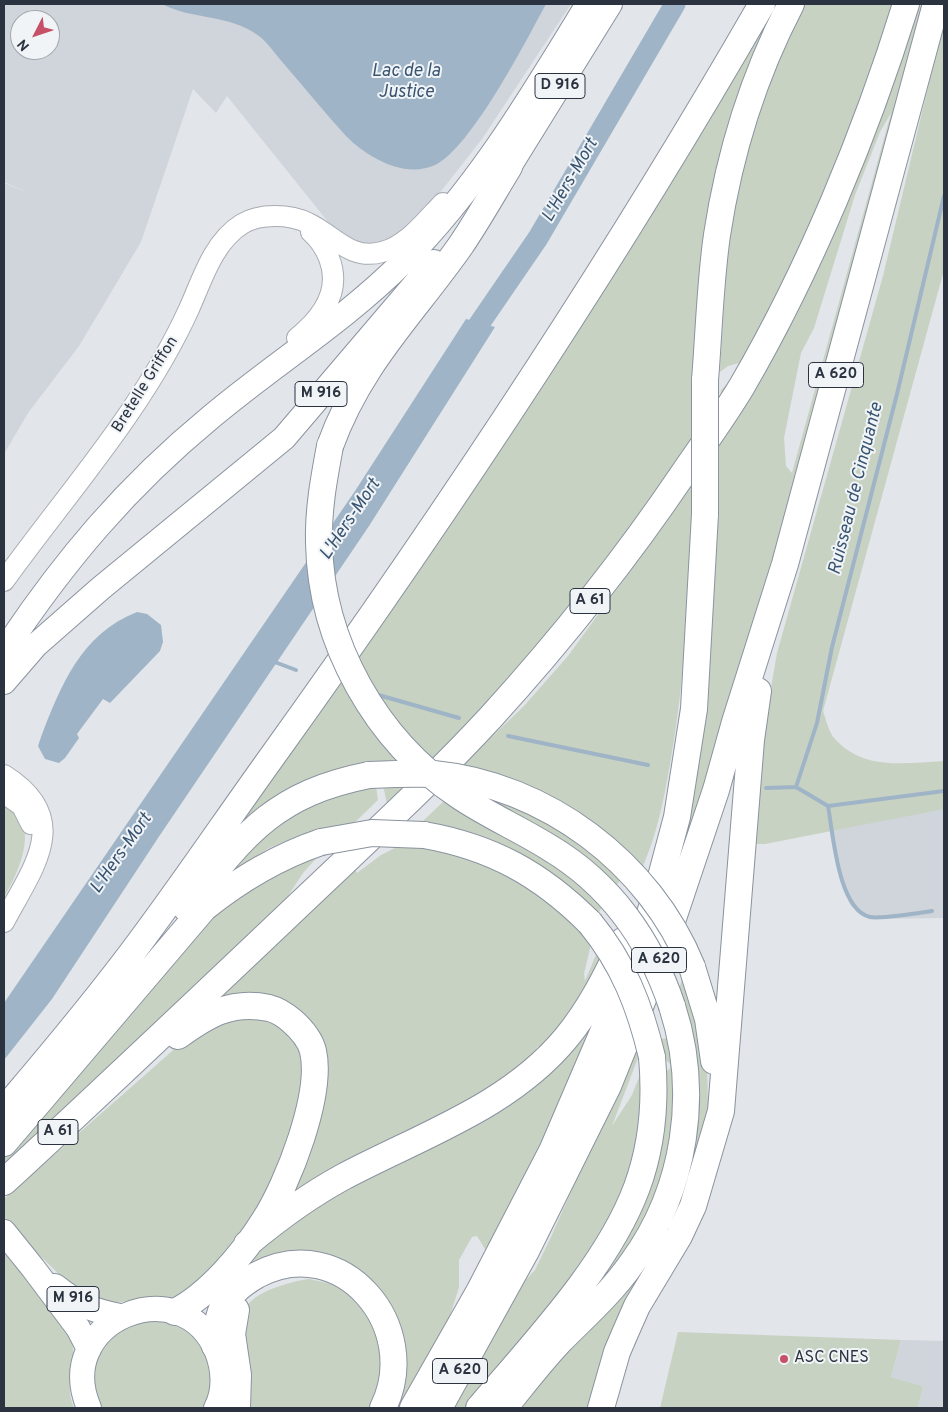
<!DOCTYPE html>
<style>
body{margin:0}
#map{position:relative;width:948px;height:1412px;overflow:hidden;background:#e2e5e9;font-family:Overpass,sans-serif}
canvas{display:block}
.frame{position:absolute;inset:0;border:5px solid #2b3340;pointer-events:none}
.north{position:absolute;left:10px;top:10px;width:50px;height:50px;box-sizing:border-box;background:#f1f4f7;border:1px solid #a2a7ae;border-radius:50%;rotate:229deg;font-size:14px;font-weight:700;line-height:20px;text-align:center;color:#2b3340}
.north::after{content:'';display:block;margin:auto;width:18px;height:22px;background:#c55067;clip-path:polygon(50% 0,100% 100%,50% 72%,0 100%)}
</style>
<div id="map">
<canvas width="948" height="1412"></canvas>
<div class="frame"></div>
<div class="north">N</div>
</div>
<script>
const g = document.querySelector('canvas').getContext('2d');
g.lineJoin = 'round';
function paint(path, color) {
  g.fillStyle = color;
  g.fill(path, 'evenodd');
}
function stroke(path, color, width, dash) {
  g.strokeStyle = color;
  g.lineWidth = width;
  g.lineCap = dash ? 'butt' : 'round';
  g.setLineDash(dash || []);
  g.stroke(path);
}
function write(font, color, halo, rows, align = 'center') {
  g.font = font + ' Overpass,sans-serif';
  g.lineWidth = 4;
  g.setLineDash([]);
  g.textBaseline = 'middle';
  g.strokeStyle = halo;
  g.fillStyle = color;
  for (const [text, x, y, turn = 0] of rows) {
    g.save();
    g.translate(x, y);
    g.rotate((+turn || 0) * Math.PI / 180);
    g.textAlign = isNaN(turn) ? turn : align;
    if (halo) g.strokeText(text, 0, 0);
    g.fillText(text, 0, 0);
    g.restore();
  }
}
const built = new Path2D(`
 M 4,4 L 571,4 L 482,139 L 431,204 L 397,235 L 376,244 L 360,243 L 333,228 L 227,96 L 216,113 L 193,89 L 141,242 L 79,346 L 28,413 L 4,454 L 4,183 L 33,195 L 4,182 ZM 20,20 L 50,20 L 50,50 L 20,50 Z
 M 944,808 L 944,918 L 869,919 L 850,905 L 830,831 Z
 M 901,1340 L 944,1341 L 944,1408 L 918,1408 L 923,1386 L 891,1377 Z`);
const green = new Path2D(`
 M 772,4 L 781,4 L 759,54 L 696,445 L 650,513 L 437,762 C 402,732 374,695 357,652 Z
 M 803,4 L 900,4 L 817,222 L 720,405 L 721,390 L 729,382 L 739,363 L 728,366 L 720,372 C 724,298 727,221 747,150 C 762,99 781,51 803,4 Z
 M 921,4 L 926,4 L 754,631 L 737,686 L 732,689 L 698,817 L 667,890 L 714,507 L 719,445 L 838,224 L 878,127 ZM 891,113 L 792,473 L 786,466 L 784,438 L 801,353 L 814,328 L 855,195 L 880,132 Z
 M 944,20 L 944,270 L 823,711 C 826,720 829,733 835,739 C 864,771 906,763 944,761 L 944,809 L 765,844 L 752,844 L 756,775 L 777,653 L 883,276 Z
 M 695,481 C 689,575 687,671 670,764 C 664,799 657,834 643,866 L 603,830 L 558,800 L 461,766 L 523,707 L 568,656 Z
 M 342,675 L 401,762 L 229,840 Z
 M 383,785 L 406,785 L 387,804 Z
 M 376,786 L 378,800 L 353,824 L 302,834 L 269,848 L 219,880 L 244,847 L 310,797 Z
 M 446,799 L 529,845 L 604,904 L 597,915 C 563,879 522,848 474,833 C 457,828 439,826 422,822 Z
 M 503,799 L 561,828 L 622,876 L 617,885 L 580,852 L 533,822 L 489,800 Z
 M 4,802 C 9,807 17,813 21,819 C 33,844 15,877 4,898 Z
 M 401,845 L 428,845 L 518,877 L 592,940 L 584,974 L 585,981 L 598,950 L 605,961 L 544,1053 L 538,1046 L 524,1069 L 286,1203 L 315,1035 L 224,999 L 221,994 L 354,868 L 357,873 L 381,855 Z
 M 322,852 L 303,873 L 284,902 L 4,1170 L 4,1157 L 49,1107 L 199,927 L 245,889 Z
 M 685,970 L 707,1065 L 708,1104 L 699,1165 L 594,1408 L 516,1408 L 679,1199 L 679,989 Z
 M 601,1010 L 566,1093 L 488,1254 L 477,1236 L 472,1237 L 459,1260 L 459,1287 L 446,1329 L 399,1408 L 397,1408 L 401,1357 L 325,1262 L 231,1276 L 299,1214 L 384,1168 L 404,1163 L 404,1156 Z
 M 250,1015 L 282,1026 L 298,1045 L 303,1074 L 290,1137 L 281,1166 L 255,1216 L 216,1264 L 206,1271 L 203,1280 L 171,1300 L 146,1299 L 113,1303 L 97,1302 L 69,1284 L 13,1229 L 4,1217 L 4,1199 L 179,1045 L 199,1030 Z
 M 675,1037 L 677,1133 L 634,1249 L 582,1303 C 644,1226 667,1170 667,1071 L 670,1068 L 670,1064 L 664,1058 L 661,1039 Z
 M 638,1040 L 641,1050 L 612,1126 L 632,1095 L 643,1067 L 642,1125 L 622,1198 L 592,1252 L 470,1408 L 451,1408 L 519,1287 L 535,1270 L 551,1237 Z
 M 4,1248 L 69,1333 C 81,1359 62,1380 74,1408 L 4,1408 Z
 M 309,1279 L 350,1288 L 386,1345 L 373,1408 L 245,1408 C 243,1381 237,1336 245,1310 C 251,1292 292,1281 309,1279 Z
 M 149,1319 L 177,1324 L 189,1332 L 207,1353 L 214,1381 L 207,1408 L 99,1408 L 92,1373 L 102,1346 L 122,1327 Z
 M 678,1332 L 901,1340 L 891,1377 L 923,1386 L 918,1408 L 660,1408 Z`);
const water = new Path2D(`
 M 162,4 L 546,4 C 526,41 471,148 435,165 C 404,179 367,157 346,136 C 325,113 305,88 284,64 C 276,55 268,43 259,36 C 230,14 192,20 162,4 Z
 M 466,319 L 495,327 L 369,526 L 160,835 L 52,999 L 4,1060 L 4,1003 L 355,491 Z
 M 137,612 L 147,614 L 161,625 L 163,642 L 160,651 L 110,703 L 103,699 L 77,734 L 79,738 L 65,758 L 59,763 L 45,759 L 38,746 L 41,737 C 61,685 81,634 137,612 Z`);
const stream = new Path2D(`
 M 272,661 L 296,670
 M 375,694 L 459,718
 M 508,736 L 648,765
 M 796,787 L 817,723 L 832,647 L 897,394 L 944,196
 M 766,788 L 796,787 L 828,806 L 944,791
 M 828,806 C 833,833 838,910 870,917 C 880,919 920,913 932,911`);
const river = new Path2D(`
 M 464,346 L 538,238 L 675,4`);
const secondary = new Path2D(`
 M 297,338 C 322,318 342,291 329,258 C 325,248 319,239 311,232
 M 4,581 C 68,492 143,410 189,309 C 202,280 213,242 242,224 C 260,213 290,214 308,223 C 334,235 350,261 382,252 C 407,246 426,220 443,203
 M 4,775 C 74,819 33,867 4,922
 M 4,793 L 22,806 L 31,824`);
const trunk = new Path2D(`
 M 497,183 L 509,167 L 610,4
 M 4,651 C 64,561 126,487 211,417 C 274,364 344,321 403,262 C 479,186 533,94 588,4
 M 4,682 L 36,645 L 101,588 L 284,438 L 434,262
 M 4,1232 L 33,1268 L 78,1328 L 89,1349
 M 55,1286 C 78,1304 92,1311 120,1316
 M 89,1408 C 51,1320 183,1267 217,1352 C 224,1370 225,1391 216,1408`);
const motorway = new Path2D(`
 M 705,380 C 709,332 710,283 717,235 C 729,156 754,75 791,4
 M 330,446 C 360,363 412,315 461,245 C 478,220 493,193 509,167
 M 424,835 C 492,847 541,874 590,923
 M 186,908 C 244,835 273,794 369,775
 M 692,967 L 708,1019 L 714,1061
 M 4,1110 C 51,1055 97,1000 140,942 C 184,883 226,821 269,761 C 445,516 612,265 762,4
 M 4,1143 L 204,908 C 240,879 277,857 321,842
 M 4,1182 C 104,1090 203,996 302,902 C 365,842 431,782 491,717 C 561,640 625,560 683,474 C 703,445 724,416 742,386 C 810,269 866,133 906,4
 M 247,1244 C 277,1219 308,1196 343,1177 C 420,1136 509,1107 566,1038 C 590,1009 607,975 623,941
 M 236,1310 L 232,1334 L 238,1375 L 237,1408
 M 175,1312 C 209,1295 244,1253 264,1221 C 288,1184 323,1094 313,1051 C 310,1039 301,1029 292,1021 C 285,1015 277,1010 269,1008 C 231,1000 207,1015 178,1036
 M 215,1346 C 216,1334 217,1320 222,1309 C 229,1294 243,1283 257,1275 C 342,1230 423,1327 383,1408
 M 413,1408 L 479,1292 L 552,1151 L 639,948 L 658,888 L 677,817 L 694,709 L 705,514
 M 439,1408 L 526,1251 L 608,1086 L 660,957 L 716,790 L 735,722 L 785,564 L 936,4
 M 479,1408 C 533,1344 608,1266 637,1187 C 652,1146 656,1101 652,1057
 M 504,1408 C 522,1386 540,1362 560,1341 C 585,1316 612,1292 632,1263 C 686,1189 700,1092 672,1006
 M 601,1408 L 617,1352 L 626,1331 L 637,1306 L 679,1236 L 693,1206 L 721,1111 L 751,740 L 758,691`);
const motorwayBridge = new Path2D(`
 M 330,446 C 324,478 318,510 319,543 C 321,643 376,740 458,795 C 487,815 520,829 550,848 C 610,884 650,940 672,1006
 M 705,514 L 705,380
 M 369,775 C 391,774 413,773 434,774 C 546,785 650,863 692,967
 M 321,842 L 372,833 L 424,835
 M 590,923 C 623,963 640,1006 652,1057`);
const markers = [
 [784,1359,5,"#c55067"]
];
const shields = [
 [560,86,50],
 [836,375,55],
 [321,394,52],
 [590,601,40],
 [659,960,55],
 [58,1132,40],
 [73,1299,52],
 [460,1371,55]
];
const shieldNames = [
 ["D 916",560,86],
 ["A 620",836,375],
 ["M 916",321,394],
 ["A 61",590,601],
 ["A 620",659,960],
 ["A 61",58,1132],
 ["M 916",73,1299],
 ["A 620",460,1371]
];
const streetNames = [
 ["Bretelle Griffon",146,385,-58]
];
const poiNames = [
 ["ASC CNES",794,1359]
];
const waterNames = [
 ["Lac de la",406,72],
 ["Justice",406,93],
 ["L'Hers-Mort",571,181,-60],
 ["Ruisseau de Cinquante",857,489,-76],
 ["L'Hers-Mort",351,520,-56],
 ["L'Hers-Mort",122,854,-55]
];
paint(built, '#d0d4db');
paint(green, '#c8d2c3');
paint(water, '#9fb4c6');
stroke(stream, '#9fb4c6', 4);
stroke(river, '#9fb4c6', 21);
stroke(secondary, '#a7acb3', 22);
stroke(trunk, '#8a939f', 26);
stroke(motorway, '#8a939f', 28);
stroke(secondary, '#fff', 20);
stroke(trunk, '#fff', 24);
stroke(motorway, '#fff', 26);
stroke(motorwayBridge, '#8a939f', 28, []);
stroke(motorwayBridge, '#fff', 26);
for (const [x, y, r, color] of markers) {
  const dot = new Path2D();
  dot.arc(x, y, r, 0, 2 * Math.PI);
  g.fillStyle = color;
  g.fill(dot);
  stroke(dot, '#f1f4f7', 2);
}
for (const [x, y, w] of shields) {
  const box = new Path2D();
  box.roundRect(x - w / 2, y - 12.5, w, 25, 4);
  g.fillStyle = '#f1f4f7';
  g.fill(box);
  stroke(box, '#2b3340', 1);
}
write('bold 15px', '#2b3340', null, shieldNames);
write('16px', '#2b3340', '#f1f4f7', streetNames);
write('16px', '#2b3340', '#f1f4f7', poiNames, 'left');
write('italic 18px', '#385471', '#f1f4f7', waterNames);
</script>
